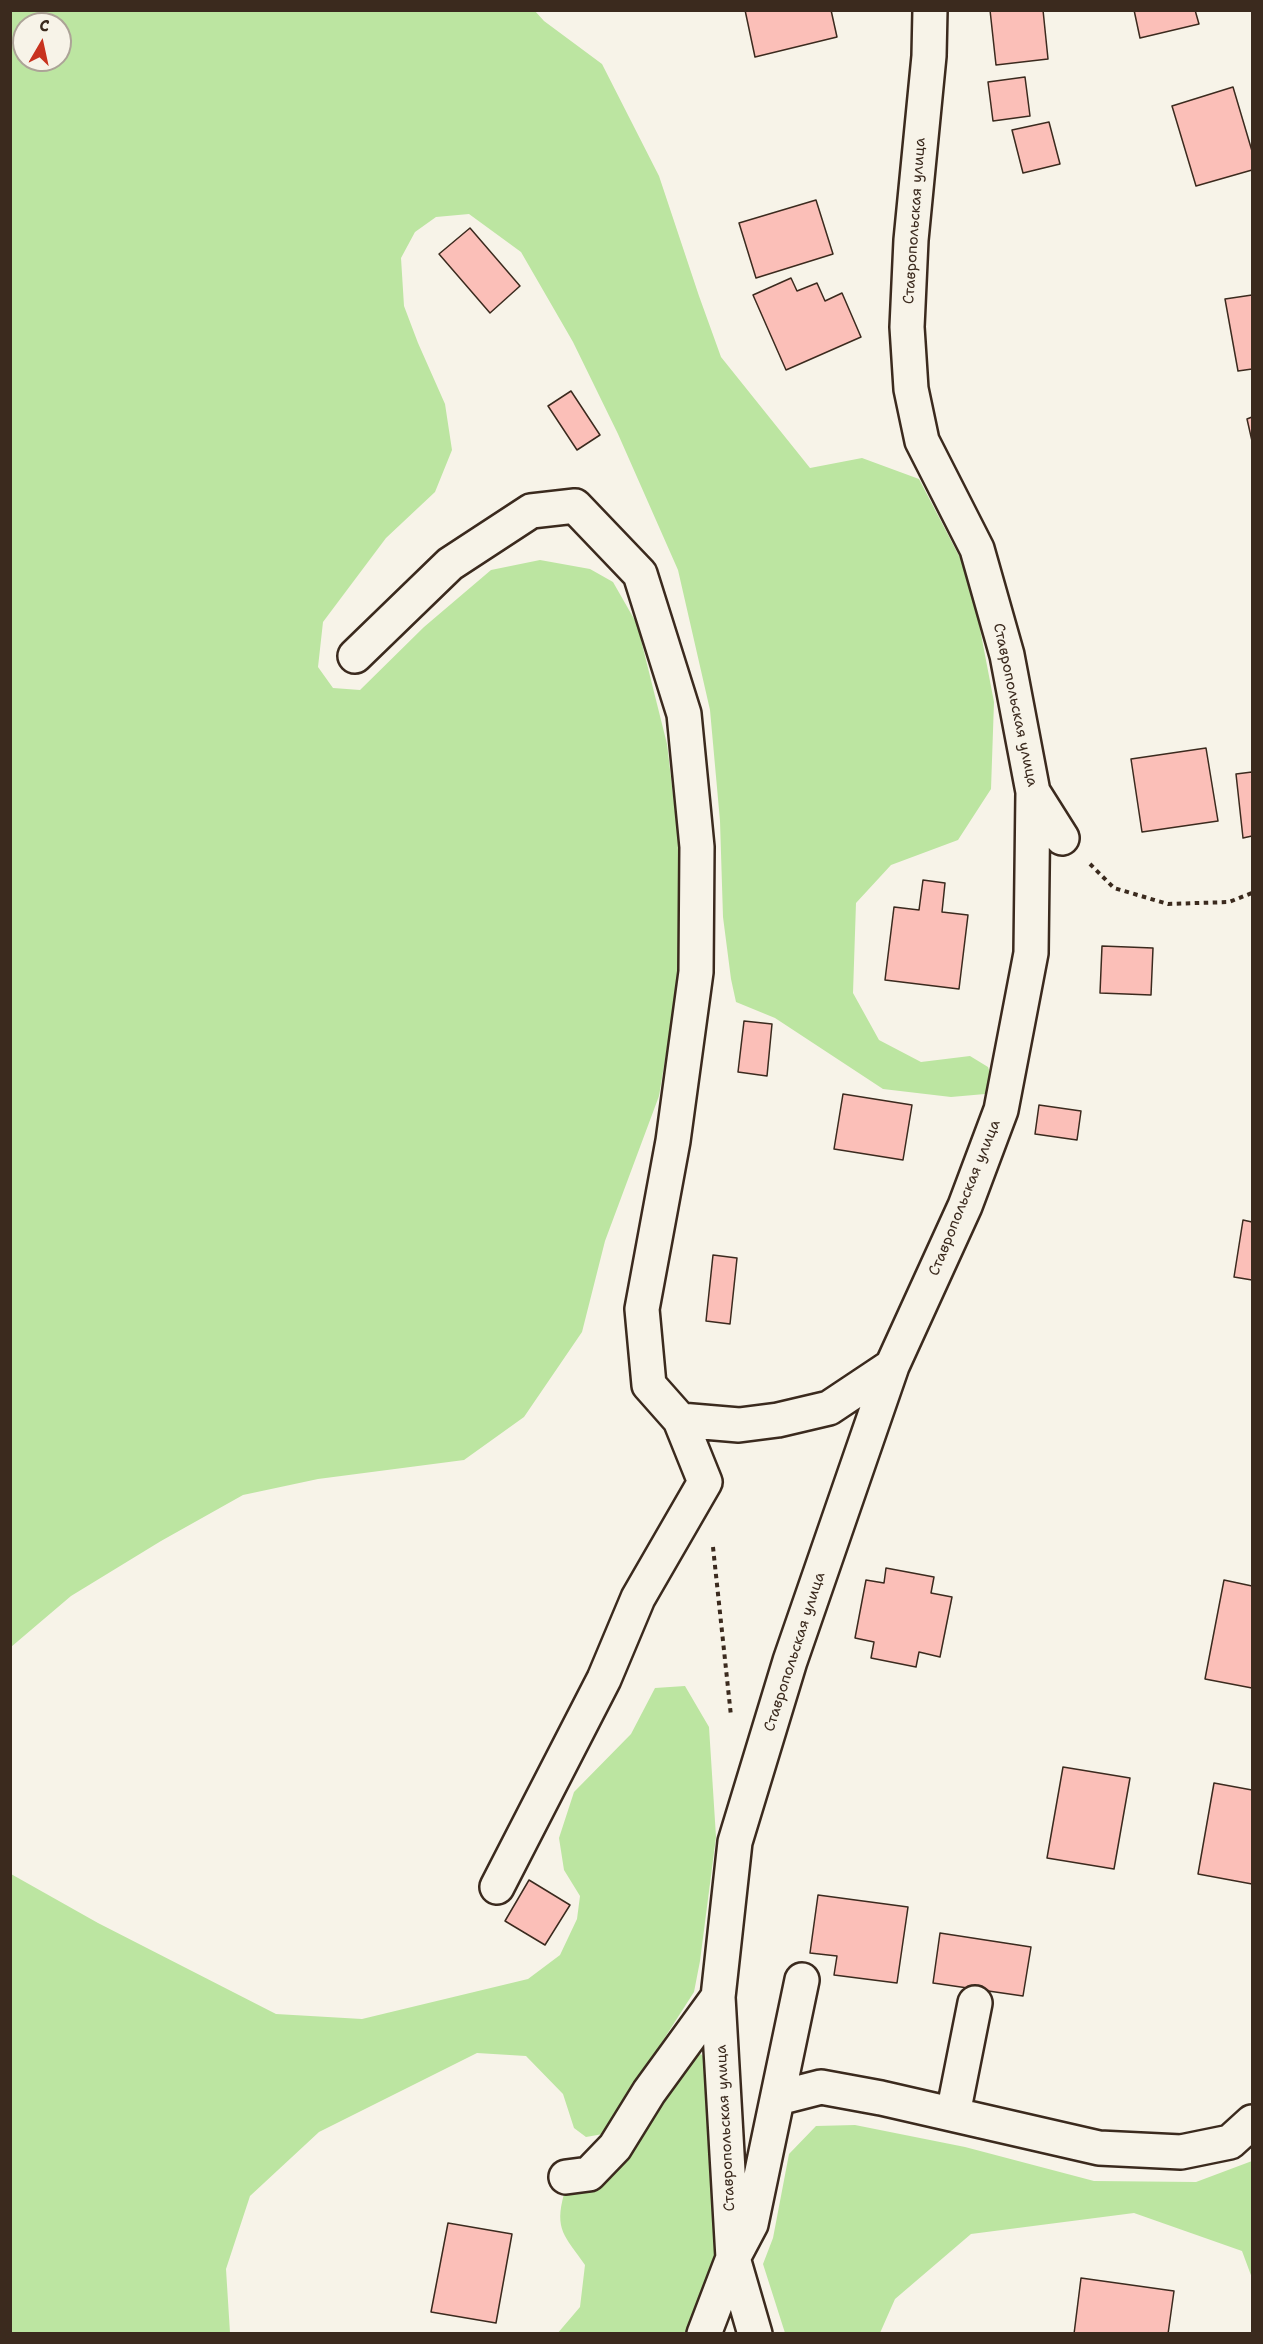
<!DOCTYPE html>
<meta charset="utf-8">
<style>
body{margin:0}
#map{position:relative;width:1263px;height:2344px;overflow:hidden;background:#f7f3e8;font-family:"Shantell Sans",sans-serif}
canvas{display:block}
.frame{position:absolute;inset:0;border:12px solid #3b2a1e;pointer-events:none}
.north{position:absolute;left:12px;top:12px;width:60px;height:60px;box-sizing:border-box;background:#f7f3e8;border:2px solid #aca397;border-radius:50%;rotate:9deg;font-size:16px;font-weight:700;line-height:24px;text-align:center;color:#3b2a1e}
.north::after{content:'';display:block;margin:auto;width:21px;height:27px;background:#c8321e;clip-path:polygon(50% 0,100% 100%,50% 72%,0 100%)}
</style>
<div id="map">
<canvas width="1263" height="2344"></canvas>
<div class="frame"></div>
<div class="north">С</div>
</div>
<script>
const g = document.querySelector('canvas').getContext('2d');
g.lineJoin = 'round';
function paint(path, color) {
  g.fillStyle = color;
  g.fill(path, 'evenodd');
}
function stroke(path, color, width, dash) {
  g.strokeStyle = color;
  g.lineWidth = width;
  g.lineCap = dash ? 'butt' : 'round';
  g.setLineDash(dash || []);
  g.stroke(path);
}
function write(font, color, halo, rows, align = 'center') {
  g.font = font + ' "Shantell Sans",sans-serif';
  g.lineWidth = 4.5;
  g.setLineDash([]);
  g.textBaseline = 'middle';
  g.strokeStyle = halo;
  g.fillStyle = color;
  for (const [text, x, y, turn = 0] of rows) {
    g.save();
    g.translate(x, y);
    g.rotate((+turn || 0) * Math.PI / 180);
    g.textAlign = isNaN(turn) ? turn : align;
    if (halo) g.strokeText(text, 0, 0);
    g.fillText(text, 0, 0);
    g.restore();
  }
}
const green = new Path2D(`
 M 11,11 L 535,11 L 544,21 L 602,64 L 659,176 L 699,296 L 721,357 L 810,468 L 862,458 L 919,479 L 970,577 L 994,702 L 991,789 L 958,840 L 891,865 L 856,903 L 853,993 L 879,1040 L 921,1062 L 970,1056 L 988,1067 L 992,1079 L 985,1094 L 951,1097 L 883,1089 L 775,1018 L 736,1002 L 731,979 L 723,917 L 720,821 L 710,710 L 678,570 L 618,434 L 573,342 L 521,252 L 469,214 L 436,217 L 415,232 L 401,258 L 404,306 L 418,343 L 445,404 L 452,450 L 435,492 L 386,538 L 323,622 L 318,667 L 333,688 L 360,690 L 424,627 L 491,570 L 540,560 L 590,569 L 613,582 L 637,624 L 667,744 L 679,846 L 680,968 L 659,1096 L 605,1241 L 582,1332 L 524,1417 L 464,1460 L 318,1479 L 243,1495 L 161,1541 L 71,1596 L 11,1647 ZM 24,24 L 60,24 L 60,60 L 24,60 Z
 M 685,1686 L 709,1727 L 716,1837 L 700,1961 L 694,1992 L 603,2134 L 586,2137 L 574,2128 L 563,2094 L 526,2056 L 477,2053 L 319,2132 L 250,2196 L 226,2269 L 230,2333 L 11,2333 L 11,1874 L 98,1923 L 276,2014 L 362,2019 L 528,1979 L 560,1955 L 577,1919 L 580,1896 L 564,1870 L 559,1838 L 574,1792 L 631,1734 L 655,1688 Z
 M 701,2054 L 709,2064 L 717,2248 L 685,2333 L 557,2334 L 580,2307 L 585,2265 C 565,2236 554,2230 564,2194 L 593,2186 L 689,2060 Z
 M 855,2125 L 965,2147 L 1094,2181 L 1196,2182 L 1252,2161 L 1252,2278 L 1242,2251 L 1134,2213 L 971,2234 L 895,2299 L 880,2333 L 785,2333 L 763,2264 L 773,2238 L 789,2154 L 816,2126 Z`);
const building = new Path2D(`
 M 745,10 L 831,10 L 837,37 L 755,57 Z
 M 990,10 L 1043,10 L 1048,59 L 996,65 Z
 M 1134,10 L 1195,10 L 1199,24 L 1140,38 Z
 M 1025,77 L 1030,116 L 993,121 L 988,82 Z
 M 1233,87 L 1252,151 L 1252,170 L 1196,186 L 1172,106 Z
 M 1049,122 L 1060,164 L 1023,173 L 1012,130 Z
 M 816,200 L 833,254 L 756,278 L 739,223 Z
 M 470,228 L 520,286 L 490,313 L 439,254 Z
 M 791,278 L 797,291 L 817,283 L 825,301 L 842,293 L 861,337 L 786,370 L 753,295 Z
 M 1252,295 L 1252,369 L 1238,371 L 1225,299 Z
 M 571,391 L 600,435 L 577,450 L 548,406 Z
 M 1252,417 L 1252,441 L 1247,419 Z
 M 1206,748 L 1218,821 L 1142,832 L 1131,759 Z
 M 1252,772 L 1252,836 L 1243,838 L 1236,774 Z
 M 923,880 L 945,883 L 942,912 L 968,915 L 959,989 L 885,980 L 894,907 L 919,910 Z
 M 1102,946 L 1153,948 L 1151,995 L 1100,993 Z
 M 744,1021 L 772,1024 L 767,1076 L 738,1072 Z
 M 843,1094 L 912,1105 L 903,1160 L 834,1149 Z
 M 1039,1105 L 1081,1111 L 1077,1140 L 1035,1134 Z
 M 1243,1220 L 1252,1222 L 1252,1280 L 1234,1277 Z
 M 713,1255 L 737,1258 L 730,1324 L 706,1321 Z
 M 886,1568 L 934,1577 L 931,1593 L 952,1597 L 940,1657 L 919,1652 L 916,1667 L 871,1658 L 874,1642 L 855,1638 L 866,1580 L 884,1583 Z
 M 1224,1580 L 1252,1586 L 1252,1688 L 1205,1679 Z
 M 1063,1767 L 1130,1778 L 1114,1869 L 1047,1858 Z
 M 1214,1783 L 1252,1790 L 1252,1884 L 1198,1874 Z
 M 529,1880 L 570,1905 L 545,1945 L 505,1921 Z
 M 818,1895 L 908,1907 L 897,1983 L 834,1975 L 837,1956 L 810,1953 Z
 M 940,1933 L 1031,1947 L 1023,1996 L 933,1983 Z
 M 448,2223 L 512,2234 L 496,2323 L 431,2312 Z
 M 1081,2278 L 1174,2291 L 1168,2334 L 1074,2334 Z`);
const path = new Path2D(`
 M 1090,864 L 1114,888 L 1168,904 L 1229,902 L 1252,893
 M 713,1547 L 731,1716`);
const minor = new Path2D(`
 M 355,656 L 450,564 L 531,511 L 575,506 L 640,574 L 684,714 L 697,847 L 696,972 L 673,1141 L 642,1309 L 649,1385 L 680,1420 L 705,1482 L 638,1598 L 604,1679 L 497,1887
 M 1033,792 L 1062,838
 M 680,1420 L 739,1425 L 778,1420 L 829,1408 L 892,1366
 M 778,2098 L 821,2087 L 881,2098 L 1099,2148 L 1181,2152 L 1230,2142 L 1252,2122
 M 953,2114 L 975,2003
 M 566,2177 L 589,2174 L 615,2147 L 649,2092 L 718,1997
 M 704,2334 L 733,2258 L 718,1997 L 735,1842 L 790,1661 L 892,1366 L 965,1206 L 1001,1110 L 1031,953 L 1033,792 L 1007,655 L 977,549 L 922,441 L 911,389 L 907,327 L 911,240 L 929,56 L 930,10
 M 755,2334 L 733,2258 L 751,2224 L 802,1980`);
const streetNames = [
 ["Ставропольская улица",915,221,-86],
 ["Ставропольская улица",1015,705,78],
 ["Ставропольская улица",965,1198,-68],
 ["Ставропольская улица",795,1652,-72],
 ["Ставропольская улица",726,2128,-93]
];
paint(green, '#bce5a1');
paint(building, '#fbbfb8');
stroke(building, '#3b2a1e', 1.5);
stroke(minor, '#3b2a1e', 38);
stroke(path, '#3b2a1e', 4, [4.5, 4.5]);
stroke(minor, '#f7f3e8', 33);
write('15px', '#3b2a1e', '#f7f3e8', streetNames);
</script>
